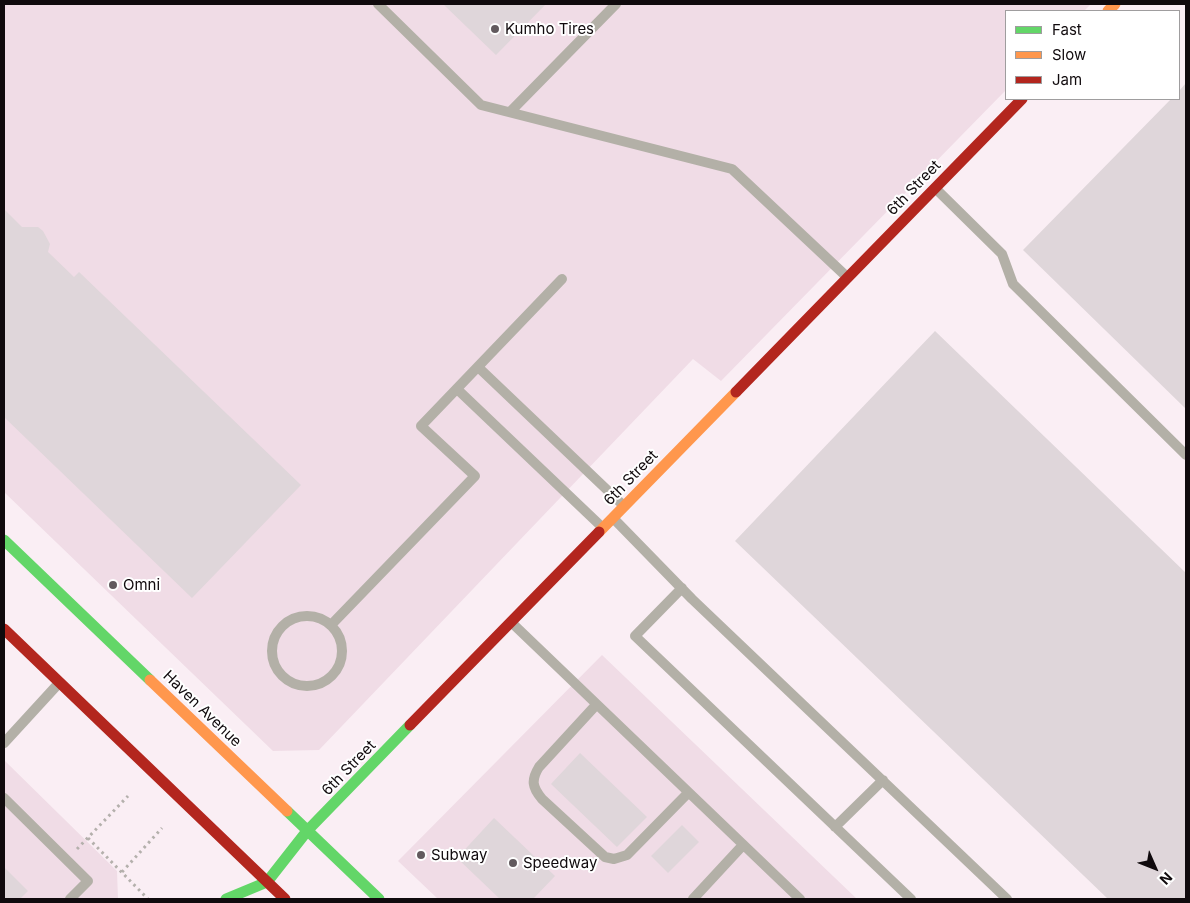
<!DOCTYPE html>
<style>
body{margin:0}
#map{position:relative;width:1190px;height:903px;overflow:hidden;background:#faeef4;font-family:Inter,sans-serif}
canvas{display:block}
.frame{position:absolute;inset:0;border:5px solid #100a0d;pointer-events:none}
.legend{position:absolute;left:1005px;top:10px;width:175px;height:90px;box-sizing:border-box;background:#fff;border:1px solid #9f9d9e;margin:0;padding:6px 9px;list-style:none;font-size:15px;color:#100a0d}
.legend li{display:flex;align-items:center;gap:10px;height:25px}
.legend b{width:25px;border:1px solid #9f9d9e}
.north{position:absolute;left:1130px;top:843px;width:50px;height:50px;-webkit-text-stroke:4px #fff;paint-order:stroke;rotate:134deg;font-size:14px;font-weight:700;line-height:20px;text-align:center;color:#100a0d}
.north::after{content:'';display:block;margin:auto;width:18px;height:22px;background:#100a0d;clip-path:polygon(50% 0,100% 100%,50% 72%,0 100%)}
</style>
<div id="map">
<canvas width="1190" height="903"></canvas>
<div class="frame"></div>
<ul class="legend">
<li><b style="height:6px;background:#63d668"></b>Fast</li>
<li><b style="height:6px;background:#ff974d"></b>Slow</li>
<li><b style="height:6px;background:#b3261e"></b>Jam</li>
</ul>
<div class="north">N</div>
</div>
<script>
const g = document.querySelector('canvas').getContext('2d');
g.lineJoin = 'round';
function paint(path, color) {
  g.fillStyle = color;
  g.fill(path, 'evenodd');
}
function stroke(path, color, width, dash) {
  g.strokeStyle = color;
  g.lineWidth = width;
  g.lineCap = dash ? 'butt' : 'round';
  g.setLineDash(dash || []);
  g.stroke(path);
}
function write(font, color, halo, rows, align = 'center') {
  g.font = font + ' Inter,sans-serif';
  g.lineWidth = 4;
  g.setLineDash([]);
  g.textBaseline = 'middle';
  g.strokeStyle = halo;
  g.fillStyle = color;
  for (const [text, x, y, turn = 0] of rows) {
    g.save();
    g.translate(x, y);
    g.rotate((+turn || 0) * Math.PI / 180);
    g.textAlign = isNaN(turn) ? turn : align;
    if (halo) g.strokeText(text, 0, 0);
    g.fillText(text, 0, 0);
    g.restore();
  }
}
const built = new Path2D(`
 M 4,4 L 1091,4 L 1084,11 L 1006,11 L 1006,90 L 721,381 L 693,359 L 319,750 L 273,751 L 4,492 Z
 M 602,655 L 857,899 L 438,899 L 398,861 Z
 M 4,760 L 117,871 L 118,899 L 4,899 Z`);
const building = new Path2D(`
 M 443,4 L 546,4 L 496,55 Z
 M 1186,83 L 1186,409 L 1023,250 L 1171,99 L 1179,99 L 1179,91 Z
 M 4,209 L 22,227 L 38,227 L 43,231 L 50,244 L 48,252 L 74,277 L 79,272 L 301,485 L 192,598 L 4,417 Z
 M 935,331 L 1186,573 L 1186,899 L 1108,899 L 735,541 Z
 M 580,753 L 647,817 L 617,847 L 551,784 Z
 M 494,818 L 555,876 L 533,899 L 500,899 L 457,858 Z
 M 682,825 L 699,842 L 668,873 L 651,856 Z
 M 4,867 L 28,891 L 20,899 L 4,899 Z`);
const path = new Path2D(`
 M 88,838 L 148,899
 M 77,849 L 128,796
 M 122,872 L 162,828`);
const lane = new Path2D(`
 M 378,4 L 481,105 L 732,169 L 847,277
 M 510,112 L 616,4
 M 935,188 L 1002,254 L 1013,284 L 1186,455
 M 478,367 L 624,506
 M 457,389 L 603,528
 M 614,519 L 692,599 L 1007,899
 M 682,588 L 635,636 L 911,899
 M272 651a35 35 0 1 1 70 0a35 35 0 1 1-70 0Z
 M 512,623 L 800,899
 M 331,625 L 475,476 L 421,426 L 562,279
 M 596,705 L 539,767 C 531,780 532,787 542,799 L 605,857 L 614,859 L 627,855 L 688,793
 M 4,743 L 59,683
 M 4,798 L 88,881 L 70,899
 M 835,827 L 883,780
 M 693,899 L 743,845`);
const fast = new Path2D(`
 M 4,540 L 150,680
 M 287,811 L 379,899
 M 226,899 L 267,882 L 307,831 L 410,725`);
const slow = new Path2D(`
 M 1108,11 L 1115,4
 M 599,532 L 736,392
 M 150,680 L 287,811`);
const jam = new Path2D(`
 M 736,392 L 1022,99
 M 4,629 L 285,899
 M 410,725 L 599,532`);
const markers = [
 [495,29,5,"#625a5e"],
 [113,585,5,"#625a5e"],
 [421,855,5,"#625a5e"],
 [513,863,5,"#625a5e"]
];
const poiNames = [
 ["Kumho Tires",505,29],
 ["Omni",123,585],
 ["Subway",431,855],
 ["Speedway",523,863]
];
const streetNames = [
 ["6th Street",914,188,-46],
 ["6th Street",631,478,-46],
 ["Haven Avenue",202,709,44],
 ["6th Street",349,768,-46]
];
paint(built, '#f0dce6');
paint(building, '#dfd6da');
stroke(path, '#b4b0ac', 3, [2.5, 4]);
stroke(lane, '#b3b0a7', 10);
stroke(fast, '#63d668', 11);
stroke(slow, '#ff974d', 11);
stroke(jam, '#b3261e', 11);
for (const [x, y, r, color] of markers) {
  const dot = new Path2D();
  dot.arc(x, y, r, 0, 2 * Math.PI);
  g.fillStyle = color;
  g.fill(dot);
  stroke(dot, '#fff', 2);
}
write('15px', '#100a0d', '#fff', poiNames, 'left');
write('15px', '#100a0d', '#fff', streetNames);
</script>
